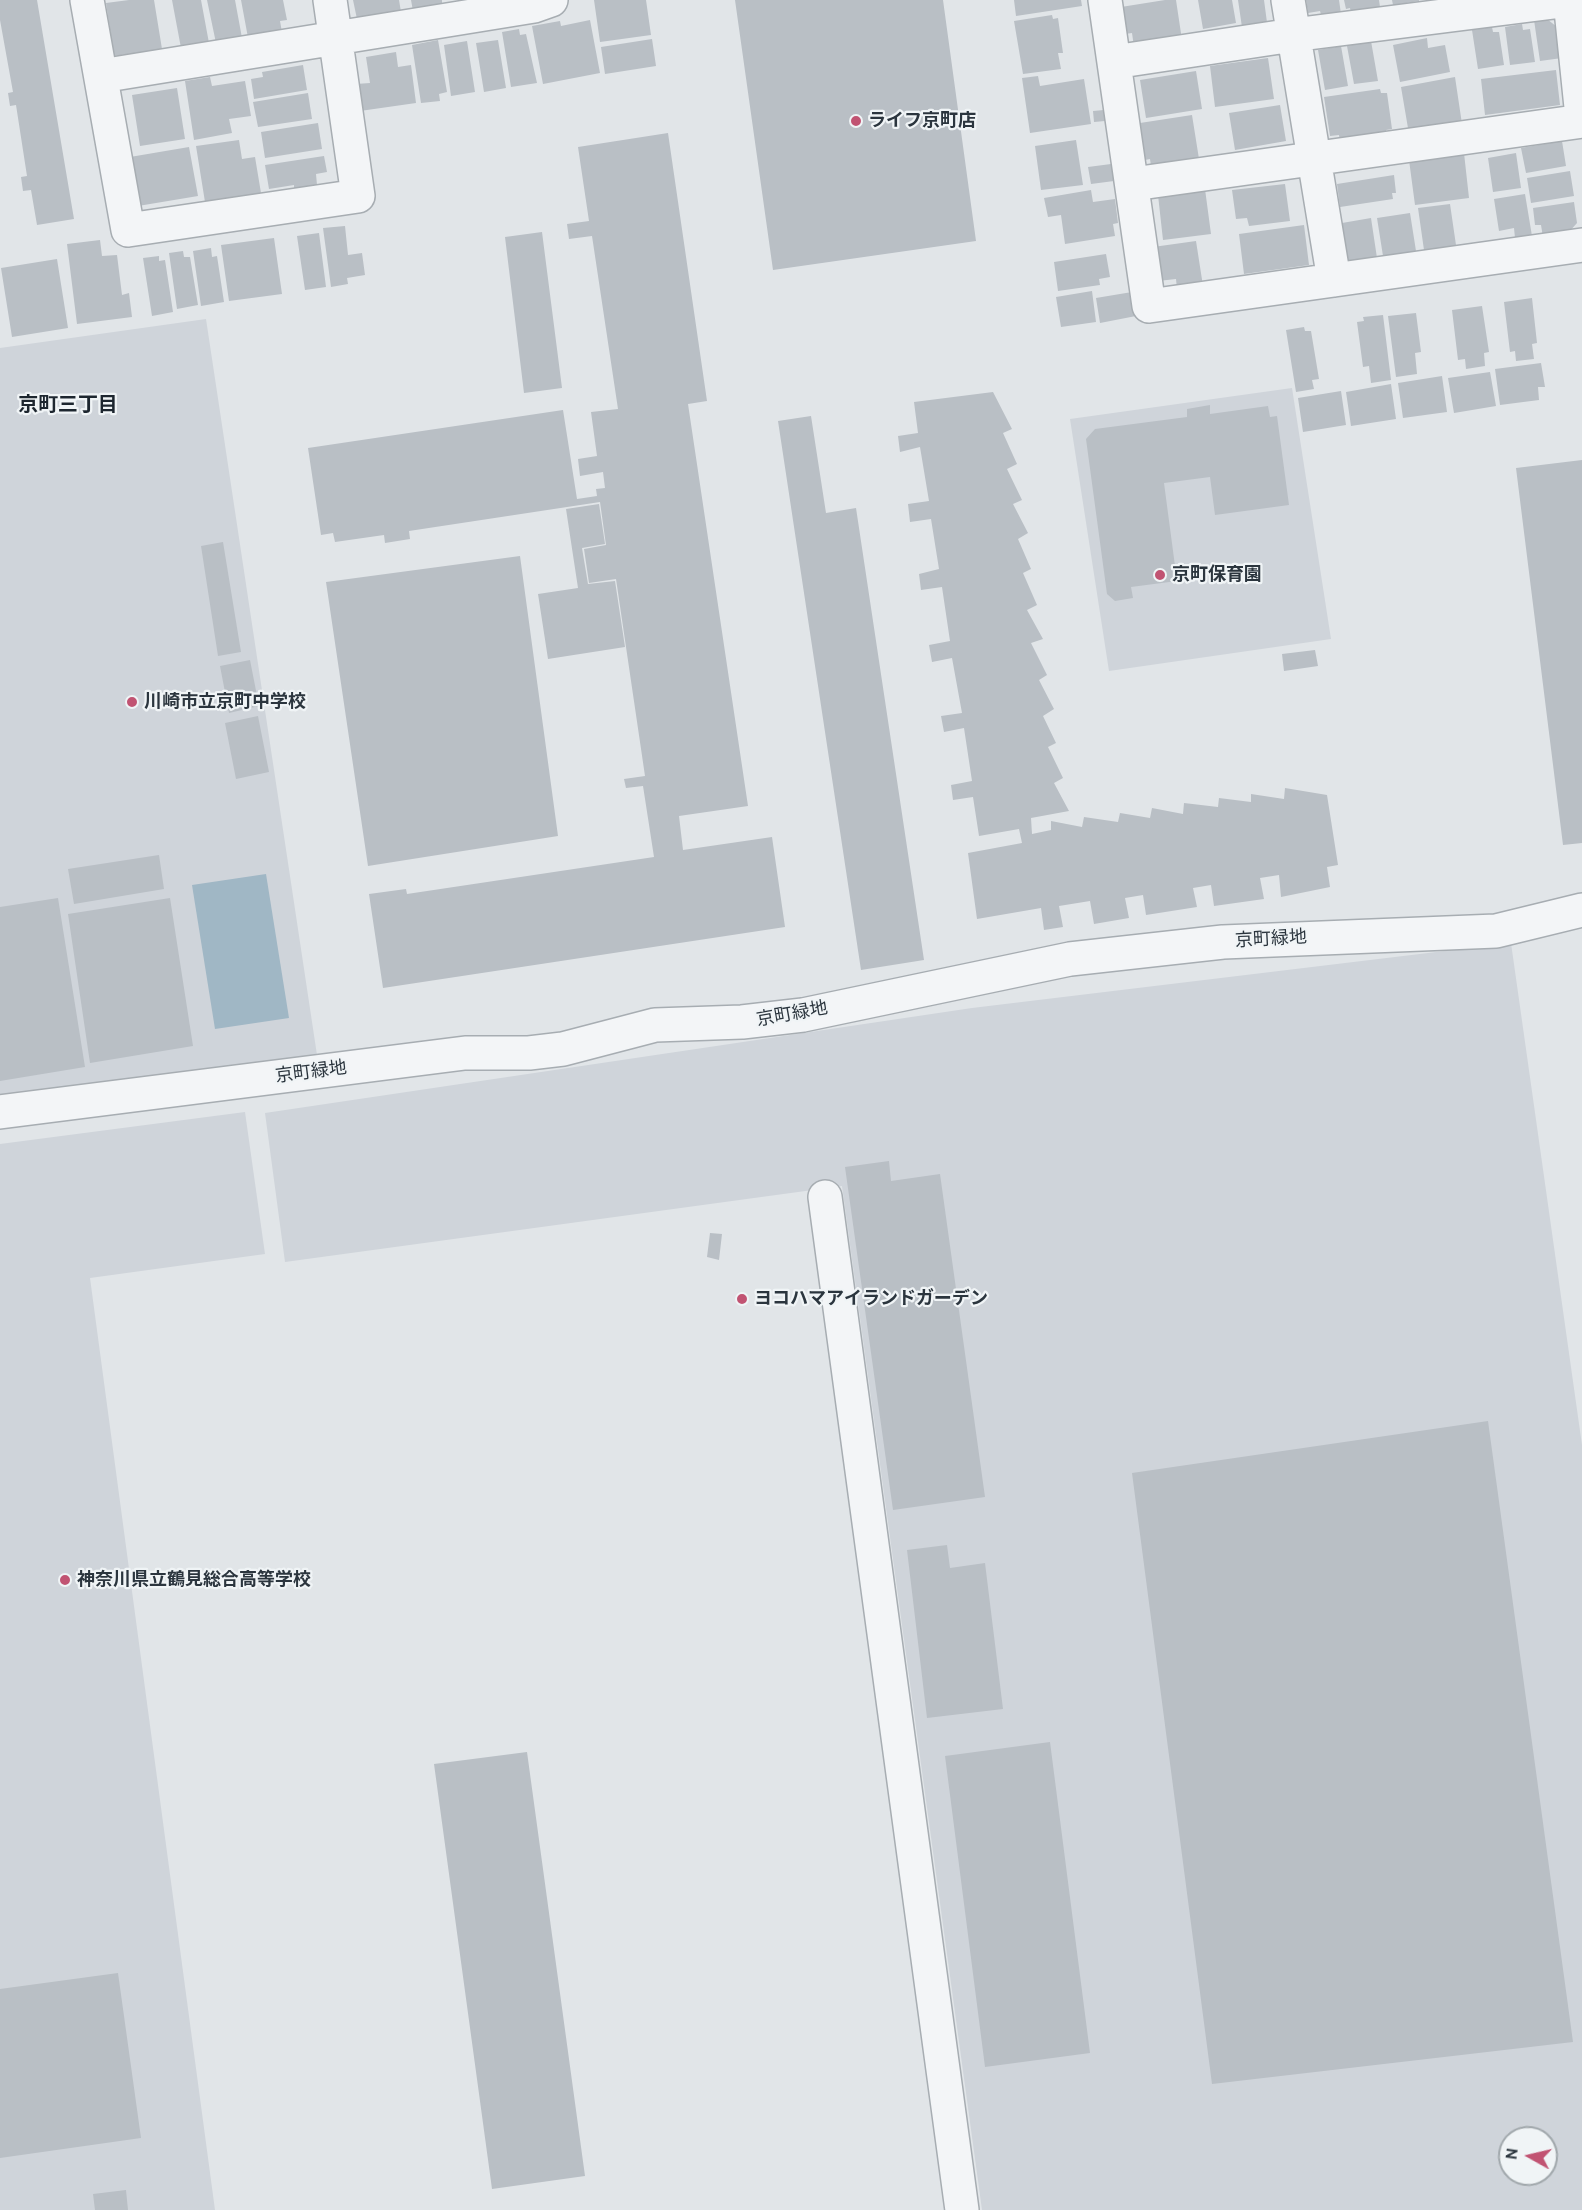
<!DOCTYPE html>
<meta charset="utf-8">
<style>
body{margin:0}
#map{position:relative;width:1582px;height:2210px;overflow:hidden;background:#e1e5e8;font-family:Cabin,sans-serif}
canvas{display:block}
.north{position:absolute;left:1498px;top:2126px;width:60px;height:60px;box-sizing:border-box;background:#f0f4f6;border:2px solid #a1a8ac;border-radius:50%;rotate:278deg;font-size:16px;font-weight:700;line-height:24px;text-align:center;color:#2b353e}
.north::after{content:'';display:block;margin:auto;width:21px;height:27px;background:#c15372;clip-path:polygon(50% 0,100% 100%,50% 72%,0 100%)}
</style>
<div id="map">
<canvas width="1582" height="2210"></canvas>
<div class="north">N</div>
</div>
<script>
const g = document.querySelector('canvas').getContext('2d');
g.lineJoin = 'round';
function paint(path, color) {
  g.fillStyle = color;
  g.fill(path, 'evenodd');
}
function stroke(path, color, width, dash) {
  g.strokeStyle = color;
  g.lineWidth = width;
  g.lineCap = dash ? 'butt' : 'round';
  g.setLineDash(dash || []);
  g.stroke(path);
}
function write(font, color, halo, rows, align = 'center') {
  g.font = font + ' Cabin,"Noto Sans JP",sans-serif';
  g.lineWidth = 4.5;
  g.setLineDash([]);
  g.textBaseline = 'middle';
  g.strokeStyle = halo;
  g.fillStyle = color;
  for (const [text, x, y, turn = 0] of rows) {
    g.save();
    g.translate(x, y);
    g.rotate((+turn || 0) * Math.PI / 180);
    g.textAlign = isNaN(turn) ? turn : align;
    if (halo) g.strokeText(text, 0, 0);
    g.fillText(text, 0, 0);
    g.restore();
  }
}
const built = new Path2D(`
 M 206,319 L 317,1055 L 0,1097 L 0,348 Z
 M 1292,388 L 1331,639 L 1109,671 L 1070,419 Z
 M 1511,943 L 1582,1445 L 1582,2210 L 982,2210 L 842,1186 L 285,1262 L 265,1113 L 972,1008 ZM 1510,2138 L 1546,2138 L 1546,2174 L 1510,2174 Z
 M 245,1112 L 265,1254 L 90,1278 L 215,2210 L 0,2210 L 0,1144 Z`);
const water = new Path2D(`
 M 266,874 L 289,1018 L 215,1029 L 192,885 Z`);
const building = new Path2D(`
 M 0,0 L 37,0 L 74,219 L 37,225 L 31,190 L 23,191 L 21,177 L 27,176 L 16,105 L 10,106 L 8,93 L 13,92 L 0,20 Z
 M 129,0 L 154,0 L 162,49 L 114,56 L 106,3 Z
 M 172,0 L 201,0 L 209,43 L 181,48 Z
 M 207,0 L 235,0 L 242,38 L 216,43 Z
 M 241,0 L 283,0 L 287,20 L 280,21 L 283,38 L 249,43 Z
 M 353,0 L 399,0 L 401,12 L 357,19 Z
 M 411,0 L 442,0 L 442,6 L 413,11 Z
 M 594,0 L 646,0 L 651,35 L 600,42 Z
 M 735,0 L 943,0 L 976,241 L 773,270 Z
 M 1014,0 L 1081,0 L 1082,6 L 1016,16 Z
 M 1165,0 L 1176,0 L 1182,40 L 1134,47 L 1132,33 L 1125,34 L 1121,7 Z
 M 1198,0 L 1232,0 L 1236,23 L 1203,29 Z
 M 1238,0 L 1264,0 L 1268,30 L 1243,34 Z
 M 1306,0 L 1339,0 L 1341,14 L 1322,18 L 1320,11 L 1308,13 Z
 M 1344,0 L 1379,0 L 1380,7 L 1351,13 L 1350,8 L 1346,9 Z
 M 1392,0 L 1419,0 L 1419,1 L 1393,5 Z
 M 1052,15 L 1053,19 L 1058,18 L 1063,53 L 1058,53 L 1061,69 L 1023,74 L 1014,21 Z
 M 1547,19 L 1557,27 L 1562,58 L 1540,61 L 1534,20 Z
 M 590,20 L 600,73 L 543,84 L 532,26 L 560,21 L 561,26 Z
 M 1522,24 L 1523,30 L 1530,29 L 1535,62 L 1510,65 L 1505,27 Z
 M 1492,27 L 1493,32 L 1499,32 L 1504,65 L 1478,69 L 1472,30 Z
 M 519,29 L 520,35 L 526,34 L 537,83 L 511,87 L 502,32 Z
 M 1427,38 L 1428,48 L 1445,45 L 1450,72 L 1400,82 L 1393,45 Z
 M 652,39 L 656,66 L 605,74 L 601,47 Z
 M 438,40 L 447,92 L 439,94 L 440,101 L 421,103 L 412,45 Z
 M 498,40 L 506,88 L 484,92 L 476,43 Z
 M 467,41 L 475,92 L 451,96 L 444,45 Z
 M 1371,41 L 1378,81 L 1354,84 L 1347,46 Z
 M 1341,46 L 1348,86 L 1325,90 L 1318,50 Z
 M 396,52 L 398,67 L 411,65 L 416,103 L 360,111 L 356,84 L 370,83 L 366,57 Z
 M 1268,58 L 1274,99 L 1215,107 L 1210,66 Z
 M 303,65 L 307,90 L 254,99 L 251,79 L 263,77 L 262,72 Z
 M 1556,70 L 1560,105 L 1485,115 L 1481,79 Z
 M 1196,71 L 1202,109 L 1146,118 L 1140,80 Z
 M 1038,76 L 1040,86 L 1084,79 L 1091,124 L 1030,133 L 1022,78 Z
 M 210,77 L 212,86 L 245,81 L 251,116 L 229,119 L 232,133 L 194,140 L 185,81 Z
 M 1455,77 L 1462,124 L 1409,134 L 1401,87 Z
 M 177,88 L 185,139 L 140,146 L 132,95 Z
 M 1380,89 L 1381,93 L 1387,93 L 1392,129 L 1386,130 L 1387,134 L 1340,142 L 1339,135 L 1330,136 L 1324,97 Z
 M 308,93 L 312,119 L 258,127 L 253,102 Z
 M 1280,105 L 1286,141 L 1235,150 L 1229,113 Z
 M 1104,110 L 1105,121 L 1094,122 L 1093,111 Z
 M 1192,115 L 1199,159 L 1151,166 L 1150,159 L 1145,160 L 1140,123 Z
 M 318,123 L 322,149 L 265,158 L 261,132 Z
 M 668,133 L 707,401 L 688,404 L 748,806 L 679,816 L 683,850 L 772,837 L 785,927 L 383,988 L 369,894 L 406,889 L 407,894 L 654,857 L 643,786 L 626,788 L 624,779 L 645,776 L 616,579 L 589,583 L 584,549 L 606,545 L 600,502 L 409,531 L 410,539 L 385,543 L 384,535 L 335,542 L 333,533 L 321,535 L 308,448 L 563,410 L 577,499 L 597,496 L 596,489 L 605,488 L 603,472 L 580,476 L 578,459 L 597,456 L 591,412 L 618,409 L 592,236 L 569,239 L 567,224 L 589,221 L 578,147 Z
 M 239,140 L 242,159 L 255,157 L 261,193 L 205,202 L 196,146 Z
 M 1076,140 L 1083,185 L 1041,190 L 1035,146 Z
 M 1562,141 L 1566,166 L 1526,173 L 1521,148 Z
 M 189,147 L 198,196 L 138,206 L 130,157 Z
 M 1464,153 L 1469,198 L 1415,205 L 1409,160 Z
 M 1516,153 L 1521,188 L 1493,192 L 1488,158 Z
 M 324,156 L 327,172 L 316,174 L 317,185 L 294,189 L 294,185 L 269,189 L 265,165 Z
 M 1111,164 L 1114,181 L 1091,184 L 1088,167 Z
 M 1570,171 L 1574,196 L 1531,203 L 1527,178 Z
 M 1394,175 L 1396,193 L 1392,193 L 1393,199 L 1340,207 L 1337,184 Z
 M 1285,184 L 1290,221 L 1249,226 L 1247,218 L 1236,219 L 1232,190 Z
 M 1205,189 L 1211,234 L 1163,240 L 1158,195 Z
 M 1091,190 L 1093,202 L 1115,199 L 1118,223 L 1113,224 L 1115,236 L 1065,244 L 1061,215 L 1048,217 L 1044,198 Z
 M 1525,194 L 1532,236 L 1515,238 L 1514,228 L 1499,231 L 1494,199 Z
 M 1574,202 L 1577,223 L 1569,232 L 1543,237 L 1541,225 L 1535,225 L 1533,208 Z
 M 1450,204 L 1457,252 L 1425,257 L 1418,208 Z
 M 1410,213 L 1416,251 L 1383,256 L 1377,218 Z
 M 1371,218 L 1377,258 L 1348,263 L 1342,223 Z
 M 1304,225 L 1309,265 L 1244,274 L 1239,234 Z
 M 345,226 L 348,255 L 362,253 L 365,275 L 347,278 L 348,284 L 331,287 L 323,228 Z
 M 542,232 L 562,388 L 524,393 L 505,237 Z
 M 319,233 L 326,287 L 305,290 L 297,236 Z
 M 274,238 L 282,294 L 229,301 L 221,245 Z
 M 100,240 L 102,256 L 117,255 L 122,295 L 129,293 L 132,317 L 77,324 L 67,244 Z
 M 1196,241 L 1203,286 L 1177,289 L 1176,279 L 1158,281 L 1153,247 Z
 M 211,248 L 212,257 L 217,256 L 224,302 L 201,306 L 193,251 Z
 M 183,251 L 184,257 L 190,257 L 198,305 L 177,309 L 169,253 Z
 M 1106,254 L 1110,277 L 1099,279 L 1100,285 L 1058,291 L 1054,262 Z
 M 159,256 L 159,261 L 165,260 L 173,312 L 152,316 L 143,258 Z
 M 57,259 L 68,328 L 12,337 L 1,268 Z
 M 1092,291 L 1096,322 L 1061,327 L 1056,297 Z
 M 1132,292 L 1136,316 L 1100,323 L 1096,298 Z
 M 1532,298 L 1537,343 L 1532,344 L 1534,359 L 1516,361 L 1515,351 L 1510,352 L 1504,302 Z
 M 1482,306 L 1489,352 L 1484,353 L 1485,366 L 1466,369 L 1465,359 L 1458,360 L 1452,310 Z
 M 1416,313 L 1421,352 L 1415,353 L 1417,374 L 1396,377 L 1388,316 Z
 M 1383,315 L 1391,380 L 1371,383 L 1369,366 L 1363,367 L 1357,322 L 1364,321 L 1363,317 Z
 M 1304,327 L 1305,331 L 1311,331 L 1319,379 L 1312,380 L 1314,389 L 1296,392 L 1286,330 Z
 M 1541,363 L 1545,387 L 1538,387 L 1539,400 L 1500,405 L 1495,369 Z
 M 1490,372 L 1496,406 L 1454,413 L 1448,378 Z
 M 1442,376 L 1447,412 L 1403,418 L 1398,383 Z
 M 1391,384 L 1396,419 L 1351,426 L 1346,392 Z
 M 1341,391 L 1346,425 L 1303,432 L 1298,398 Z
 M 993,392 L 1012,429 L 1003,433 L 1017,464 L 1007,469 L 1022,500 L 1013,504 L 1028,533 L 1018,539 L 1031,569 L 1023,573 L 1037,605 L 1027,610 L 1043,639 L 1031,643 L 1047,675 L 1039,680 L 1054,709 L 1043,716 L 1056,743 L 1048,747 L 1063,778 L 1054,783 L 1069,811 L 1031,818 L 1032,834 L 1051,830 L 1051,821 L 1082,827 L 1084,817 L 1118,822 L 1120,813 L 1150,818 L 1152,808 L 1183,814 L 1184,803 L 1218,807 L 1219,798 L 1251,802 L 1251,794 L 1284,799 L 1285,788 L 1327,795 L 1338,865 L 1327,867 L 1330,887 L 1281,897 L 1279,875 L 1260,878 L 1264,899 L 1214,906 L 1211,885 L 1193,888 L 1197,907 L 1146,915 L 1143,895 L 1125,898 L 1129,918 L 1094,924 L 1090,901 L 1059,906 L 1063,927 L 1044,930 L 1041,908 L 977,919 L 968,853 L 1022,843 L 1019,829 L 979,836 L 973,797 L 953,800 L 951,785 L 972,781 L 964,728 L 944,732 L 941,716 L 962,713 L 952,658 L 932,662 L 929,645 L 950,641 L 942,587 L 921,590 L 919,574 L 939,569 L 931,519 L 910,522 L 908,504 L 929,501 L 920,447 L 900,452 L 898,436 L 918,433 L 914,402 Z
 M 1210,405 L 1210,414 L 1268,406 L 1270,417 L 1277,416 L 1289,505 L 1215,515 L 1210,477 L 1164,483 L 1177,581 L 1131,587 L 1133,598 L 1115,601 L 1107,594 L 1086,439 L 1095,429 L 1187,417 L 1187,409 Z
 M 811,416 L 826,513 L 856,508 L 924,960 L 861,970 L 778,421 Z
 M 1582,460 L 1582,843 L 1563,845 L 1516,468 Z
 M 599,504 L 605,544 L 582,548 L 588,584 L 615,581 L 625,647 L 548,659 L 538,594 L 578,588 L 566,509 Z
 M 223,542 L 241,652 L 218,656 L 201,546 Z
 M 520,556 L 558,836 L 368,866 L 326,582 Z
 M 1315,650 L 1318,666 L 1284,671 L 1282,654 Z
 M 250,660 L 259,706 L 229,713 L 220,666 Z
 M 258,716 L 269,772 L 236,779 L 225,723 Z
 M 159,855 L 164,889 L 74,904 L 68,869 Z
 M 58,898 L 85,1067 L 0,1081 L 0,907 Z
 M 170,898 L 193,1046 L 90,1063 L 68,914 Z
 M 889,1161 L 891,1181 L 940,1174 L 985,1497 L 893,1510 L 845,1167 Z
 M 710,1233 L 722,1234 L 719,1260 L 707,1257 Z
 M 1488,1421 L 1573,2042 L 1212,2084 L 1132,1473 Z
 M 947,1545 L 950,1568 L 985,1563 L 1003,1709 L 927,1718 L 907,1550 Z
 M 1050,1742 L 1090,2053 L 985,2067 L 945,1756 Z
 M 527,1752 L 585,2176 L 492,2189 L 434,1764 Z
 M 118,1973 L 141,2138 L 0,2158 L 0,1989 Z
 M 126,2190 L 128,2210 L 95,2210 L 93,2194 Z`);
const street = new Path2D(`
 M 87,0 L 128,230 L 358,196 L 330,0
 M 1105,0 L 1149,306 L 1582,245
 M 1288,0 L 1334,280
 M 1570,0 L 1582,117
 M 1114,62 L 1293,35 L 1570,0
 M 101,76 L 534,6 L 551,0
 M 1133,184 L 1582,121
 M 0,1112 L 465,1053 L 529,1053 L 563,1049 L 655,1025 L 742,1022 L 803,1015 L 1070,959 L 1223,942 L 1496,931 L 1582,910
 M 825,1197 L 962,2210`);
const markers = [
 [856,121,6,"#c15372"],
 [1160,575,6,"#c15372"],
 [132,702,6,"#c15372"],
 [742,1299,6,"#c15372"],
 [65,1580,6,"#c15372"]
];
const poiNames = [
 ["ライフ京町店",868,121],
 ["京町保育園",1172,575],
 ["川崎市立京町中学校",144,702],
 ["ヨコハマアイランドガーデン",754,1299],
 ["神奈川県立鶴見総合高等学校",77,1580]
];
const streetNames = [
 ["京町緑地",1271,939,-3],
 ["京町緑地",792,1014,-10],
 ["京町緑地",311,1072,-7]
];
const neighbourhoodNames = [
 ["京町三丁目",68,405]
];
paint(built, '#cfd4da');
paint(water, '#a0b7c5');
paint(building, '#b9bfc5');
stroke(street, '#a7adb2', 36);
stroke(street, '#f3f5f7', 33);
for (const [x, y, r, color] of markers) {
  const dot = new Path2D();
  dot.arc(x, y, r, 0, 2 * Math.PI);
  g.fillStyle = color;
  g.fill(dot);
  stroke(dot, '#f0f4f6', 2);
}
write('bold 18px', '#2b353e', '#f0f4f6', poiNames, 'left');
write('18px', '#2b353e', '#f0f4f6', streetNames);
write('bold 20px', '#1d262f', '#f0f4f6', neighbourhoodNames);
</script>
